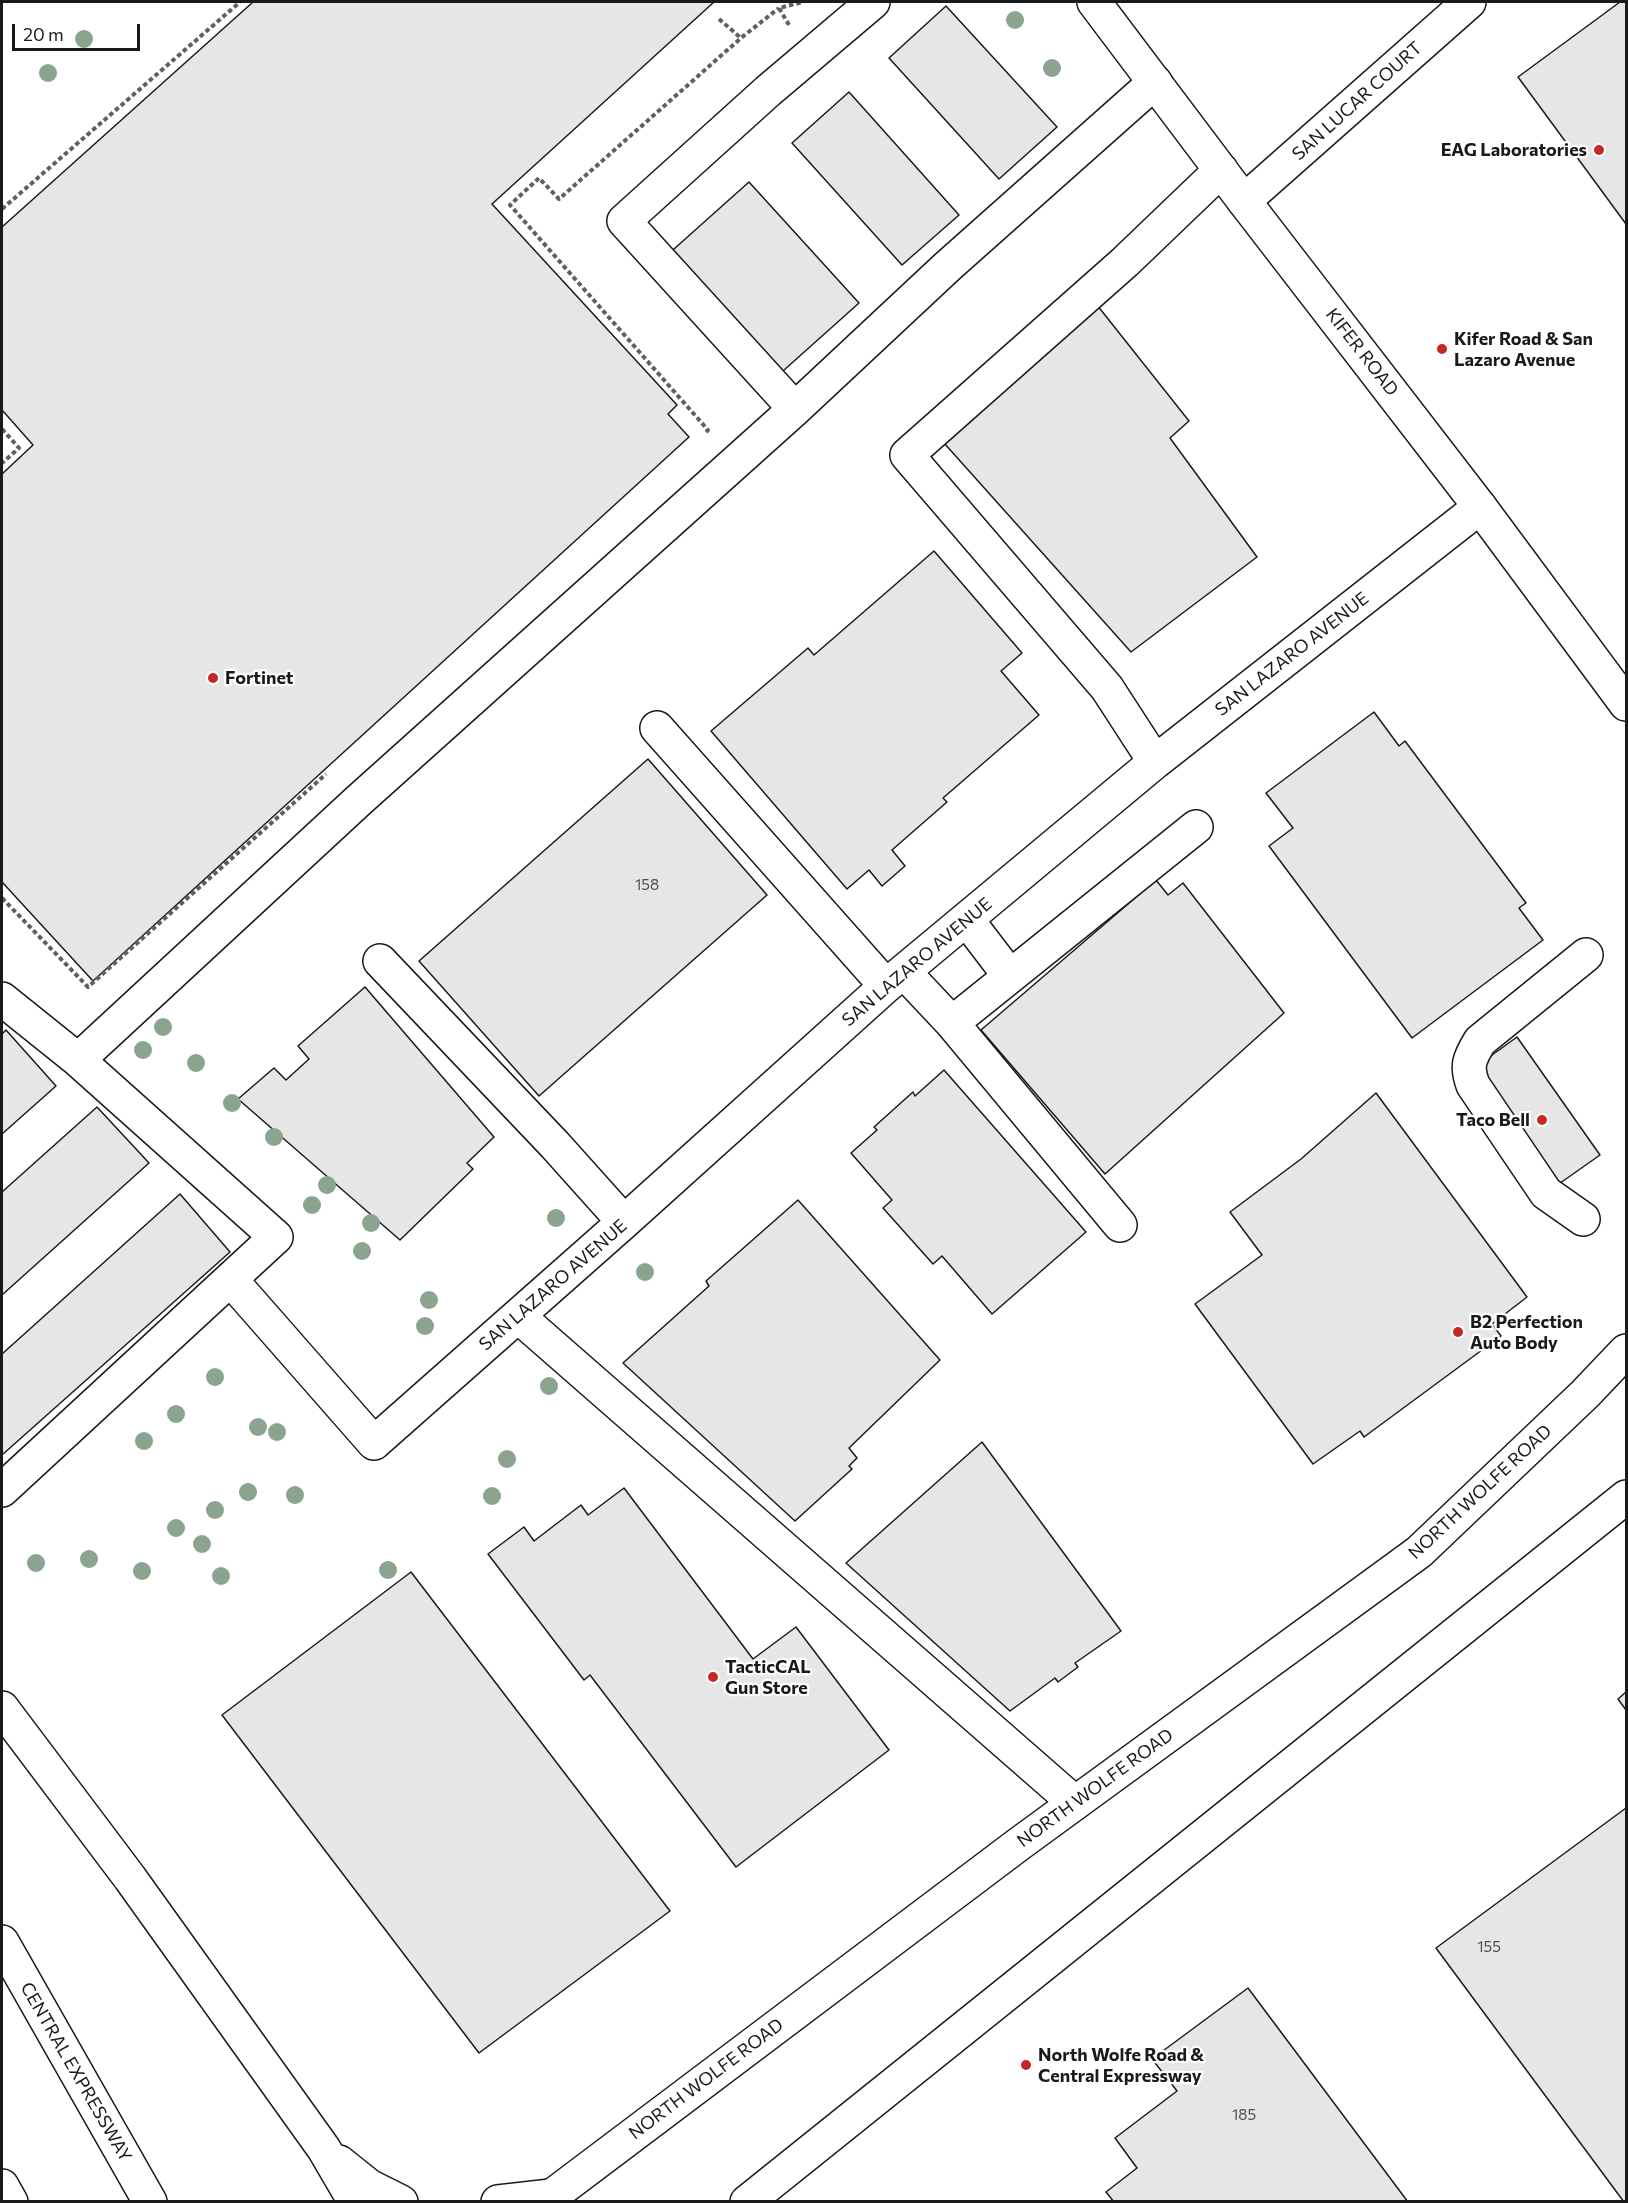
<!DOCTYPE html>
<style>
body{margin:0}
#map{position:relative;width:1628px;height:2203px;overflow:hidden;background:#fff;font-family:Commissioner,sans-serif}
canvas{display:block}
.frame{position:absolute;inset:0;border:3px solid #1a1a1a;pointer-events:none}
.scale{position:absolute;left:12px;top:24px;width:128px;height:27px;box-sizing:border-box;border:3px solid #1a1a1a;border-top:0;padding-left:8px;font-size:18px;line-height:21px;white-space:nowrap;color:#1a1a1a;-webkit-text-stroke:4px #fff;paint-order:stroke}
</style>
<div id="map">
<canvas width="1628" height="2203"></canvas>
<div class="frame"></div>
<div class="scale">20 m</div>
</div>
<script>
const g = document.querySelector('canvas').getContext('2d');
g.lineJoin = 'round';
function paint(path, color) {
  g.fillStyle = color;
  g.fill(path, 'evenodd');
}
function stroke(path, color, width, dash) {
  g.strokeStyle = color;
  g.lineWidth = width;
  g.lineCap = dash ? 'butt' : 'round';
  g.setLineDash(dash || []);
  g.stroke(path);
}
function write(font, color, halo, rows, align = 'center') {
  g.font = font + ' Commissioner,sans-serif';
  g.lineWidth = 4.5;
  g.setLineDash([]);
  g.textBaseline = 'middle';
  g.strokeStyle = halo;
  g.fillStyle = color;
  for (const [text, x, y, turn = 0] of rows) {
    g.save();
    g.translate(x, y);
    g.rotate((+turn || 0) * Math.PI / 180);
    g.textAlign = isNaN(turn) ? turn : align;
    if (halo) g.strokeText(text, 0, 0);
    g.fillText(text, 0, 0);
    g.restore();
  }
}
const building = new Path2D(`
 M 253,2 L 714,2 L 492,204 L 677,405 L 668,414 L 689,437 L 93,981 L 2,882 L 2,474 L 33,445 L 2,410 L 2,227 Z
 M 1620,2 L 1626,2 L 1626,224 L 1518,77 Z
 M 946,6 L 1057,127 L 999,179 L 889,58 Z
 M 849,92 L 959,215 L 902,265 L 792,143 Z
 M 749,182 L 859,303 L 774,379 L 665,257 Z
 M 1097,305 L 1189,421 L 1170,438 L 1257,557 L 1131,652 L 944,443 Z
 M 934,551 L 1022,653 L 1001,671 L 1039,715 L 943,798 L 947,802 L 892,850 L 905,866 L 882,886 L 869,870 L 847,889 L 711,731 L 808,648 L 814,655 Z
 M 1374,712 L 1399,746 L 1405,741 L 1526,903 L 1519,908 L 1543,940 L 1412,1038 L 1269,846 L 1293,828 L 1266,793 Z
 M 648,759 L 767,895 L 539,1096 L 419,961 Z
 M 1156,880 L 1168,895 L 1183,883 L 1284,1013 L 1105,1174 L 981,1030 Z
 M 365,987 L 494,1137 L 467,1163 L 473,1169 L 400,1240 L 238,1099 L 274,1068 L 286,1080 L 309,1059 L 298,1046 Z
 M 6,1030 L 56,1086 L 2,1134 L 2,1034 Z
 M 1517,1037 L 1600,1155 L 1556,1186 L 1484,1084 L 1481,1063 Z
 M 944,1070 L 1086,1232 L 992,1314 L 942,1256 L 933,1264 L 883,1208 L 892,1200 L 851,1153 L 877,1130 L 874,1127 L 913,1092 L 915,1096 Z
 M 1376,1093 L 1527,1297 L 1492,1324 L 1501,1336 L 1364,1437 L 1360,1431 L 1313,1464 L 1195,1304 L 1262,1255 L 1230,1212 L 1301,1159 Z
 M 97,1107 L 149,1163 L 2,1295 L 2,1192 Z
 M 180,1194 L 230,1252 L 2,1455 L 2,1354 Z
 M 798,1200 L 940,1360 L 849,1448 L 857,1458 L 849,1466 L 852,1469 L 795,1521 L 623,1363 L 709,1286 L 706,1281 Z
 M 982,1442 L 1121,1631 L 1075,1663 L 1078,1667 L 1058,1682 L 1055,1678 L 1010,1711 L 846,1563 Z
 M 624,1488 L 753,1659 L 796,1627 L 889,1750 L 736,1867 L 590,1675 L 584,1680 L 488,1554 L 524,1527 L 534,1541 L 581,1505 L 588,1515 Z
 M 411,1572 L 670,1911 L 479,2053 L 222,1715 Z
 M 1626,1692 L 1626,1710 L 1618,1699 Z
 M 1626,1808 L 1626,2202 L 1624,2202 L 1436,1948 Z
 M 1248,1988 L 1408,2202 L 1114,2202 L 1106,2192 L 1137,2168 L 1115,2138 L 1177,2091 L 1152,2059 Z`);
const path = new Path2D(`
 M 719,19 L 741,38 L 779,8
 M 789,25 L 779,8 L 803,2
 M 2,209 L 240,2
 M 2,429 L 19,448 L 2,463
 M 706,432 L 708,430 L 510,205 L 539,178 L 559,199 L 741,38
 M 2,898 L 88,987 L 326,774`);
const minor = new Path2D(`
 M 1244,201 L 1469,2
 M 795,409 L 624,221 L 768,91 L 873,2
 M 657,728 L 886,986
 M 1155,762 L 1107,688 L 907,455 L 1125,262 L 1221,170
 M 967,920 L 1009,975
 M 380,961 L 555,1145 L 624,1222
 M 904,972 L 952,1023 L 1120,1225
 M 2,999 L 78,1060 L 276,1237 L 2,1490
 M 952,1023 L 1196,827
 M 78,1060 L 358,801 L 795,409 L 948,266 L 1155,82
 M 1583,1219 L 1546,1193 L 1473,1085 C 1466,1066 1469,1059 1480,1041 L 1586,955
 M 231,1280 L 374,1443 L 624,1222 L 886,986 L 1155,762 L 1480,507
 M 518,1316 L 1075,1803`);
const major = new Path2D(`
 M 1094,2 L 1244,201 L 1480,507 L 1626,704
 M 544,2202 L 1019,1844 L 1419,1552 L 1585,1394 L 1626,1351
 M 747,2202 L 1626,1497`);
const highway = new Path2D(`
 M 2,1708 L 130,1878 L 324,2149 L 355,2202
 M 2,1942 L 150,2202
 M 339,2162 L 369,2186 L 401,2202
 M 2,2186 L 11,2202
 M 498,2202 L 551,2196`);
const trees = [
 [1015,20],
 [84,39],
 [1052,68],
 [48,73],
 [163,1027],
 [143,1050],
 [196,1063],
 [232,1103],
 [274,1137],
 [327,1185],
 [312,1205],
 [556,1218],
 [371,1223],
 [362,1251],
 [645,1272],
 [429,1300],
 [425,1326],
 [215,1377],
 [549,1386],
 [176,1414],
 [258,1427],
 [277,1432],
 [144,1441],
 [507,1459],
 [248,1492],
 [295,1495],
 [492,1496],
 [215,1510],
 [176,1528],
 [202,1544],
 [89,1559],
 [36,1563],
 [388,1570],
 [142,1571],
 [221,1576]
];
const markers = [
 [1599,150,6,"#c62828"],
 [1442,349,6,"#c62828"],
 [213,678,6,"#c62828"],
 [1542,1120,6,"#c62828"],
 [1458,1332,6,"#c62828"],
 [713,1677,6,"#c62828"],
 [1026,2065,6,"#c62828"]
];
const numberNames = [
 ["158",647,885],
 ["155",1489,1947],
 ["185",1244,2115]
];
const streetNames = [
 ["SAN LUCAR COURT",1357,101,-42],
 ["KIFER ROAD",1362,352,52],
 ["SAN LAZARO AVENUE",1292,654,-38],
 ["SAN LAZARO AVENUE",917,962,-40],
 ["SAN LAZARO AVENUE",553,1285,-41],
 ["NORTH WOLFE ROAD",1480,1492,-43],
 ["NORTH WOLFE ROAD",1095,1788,-36],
 ["CENTRAL EXPRESSWAY",76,2072,60],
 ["NORTH WOLFE ROAD",706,2079,-37]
];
const poiNames = [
 ["EAG Laboratories",1587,150,"right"],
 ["Kifer Road & San",1454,339],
 ["Lazaro Avenue",1454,360],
 ["Fortinet",225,678],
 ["Taco Bell",1530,1120,"right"],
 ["B2 Perfection",1470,1322],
 ["Auto Body",1470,1343],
 ["TacticCAL",725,1667],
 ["Gun Store",725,1688],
 ["North Wolfe Road &",1038,2055],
 ["Central Expressway",1038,2076]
];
paint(building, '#e6e6e6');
stroke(building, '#1a1a1a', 1.5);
stroke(minor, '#1a1a1a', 36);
stroke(major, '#1a1a1a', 36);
stroke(highway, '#1a1a1a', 36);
stroke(path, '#5f5f5f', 4, [4.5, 3]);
stroke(minor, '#fff', 33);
stroke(major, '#fff', 33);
stroke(highway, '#fff', 33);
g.fillStyle = '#8aa48f';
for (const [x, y] of trees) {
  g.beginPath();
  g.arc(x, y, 9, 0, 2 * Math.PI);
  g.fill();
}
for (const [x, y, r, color] of markers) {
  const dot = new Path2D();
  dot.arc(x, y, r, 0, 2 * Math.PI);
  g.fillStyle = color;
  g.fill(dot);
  stroke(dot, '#fff', 2);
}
write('15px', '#4d4d4d', null, numberNames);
write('18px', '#1a1a1a', '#fff', streetNames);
write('bold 18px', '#1a1a1a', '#fff', poiNames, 'left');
</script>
